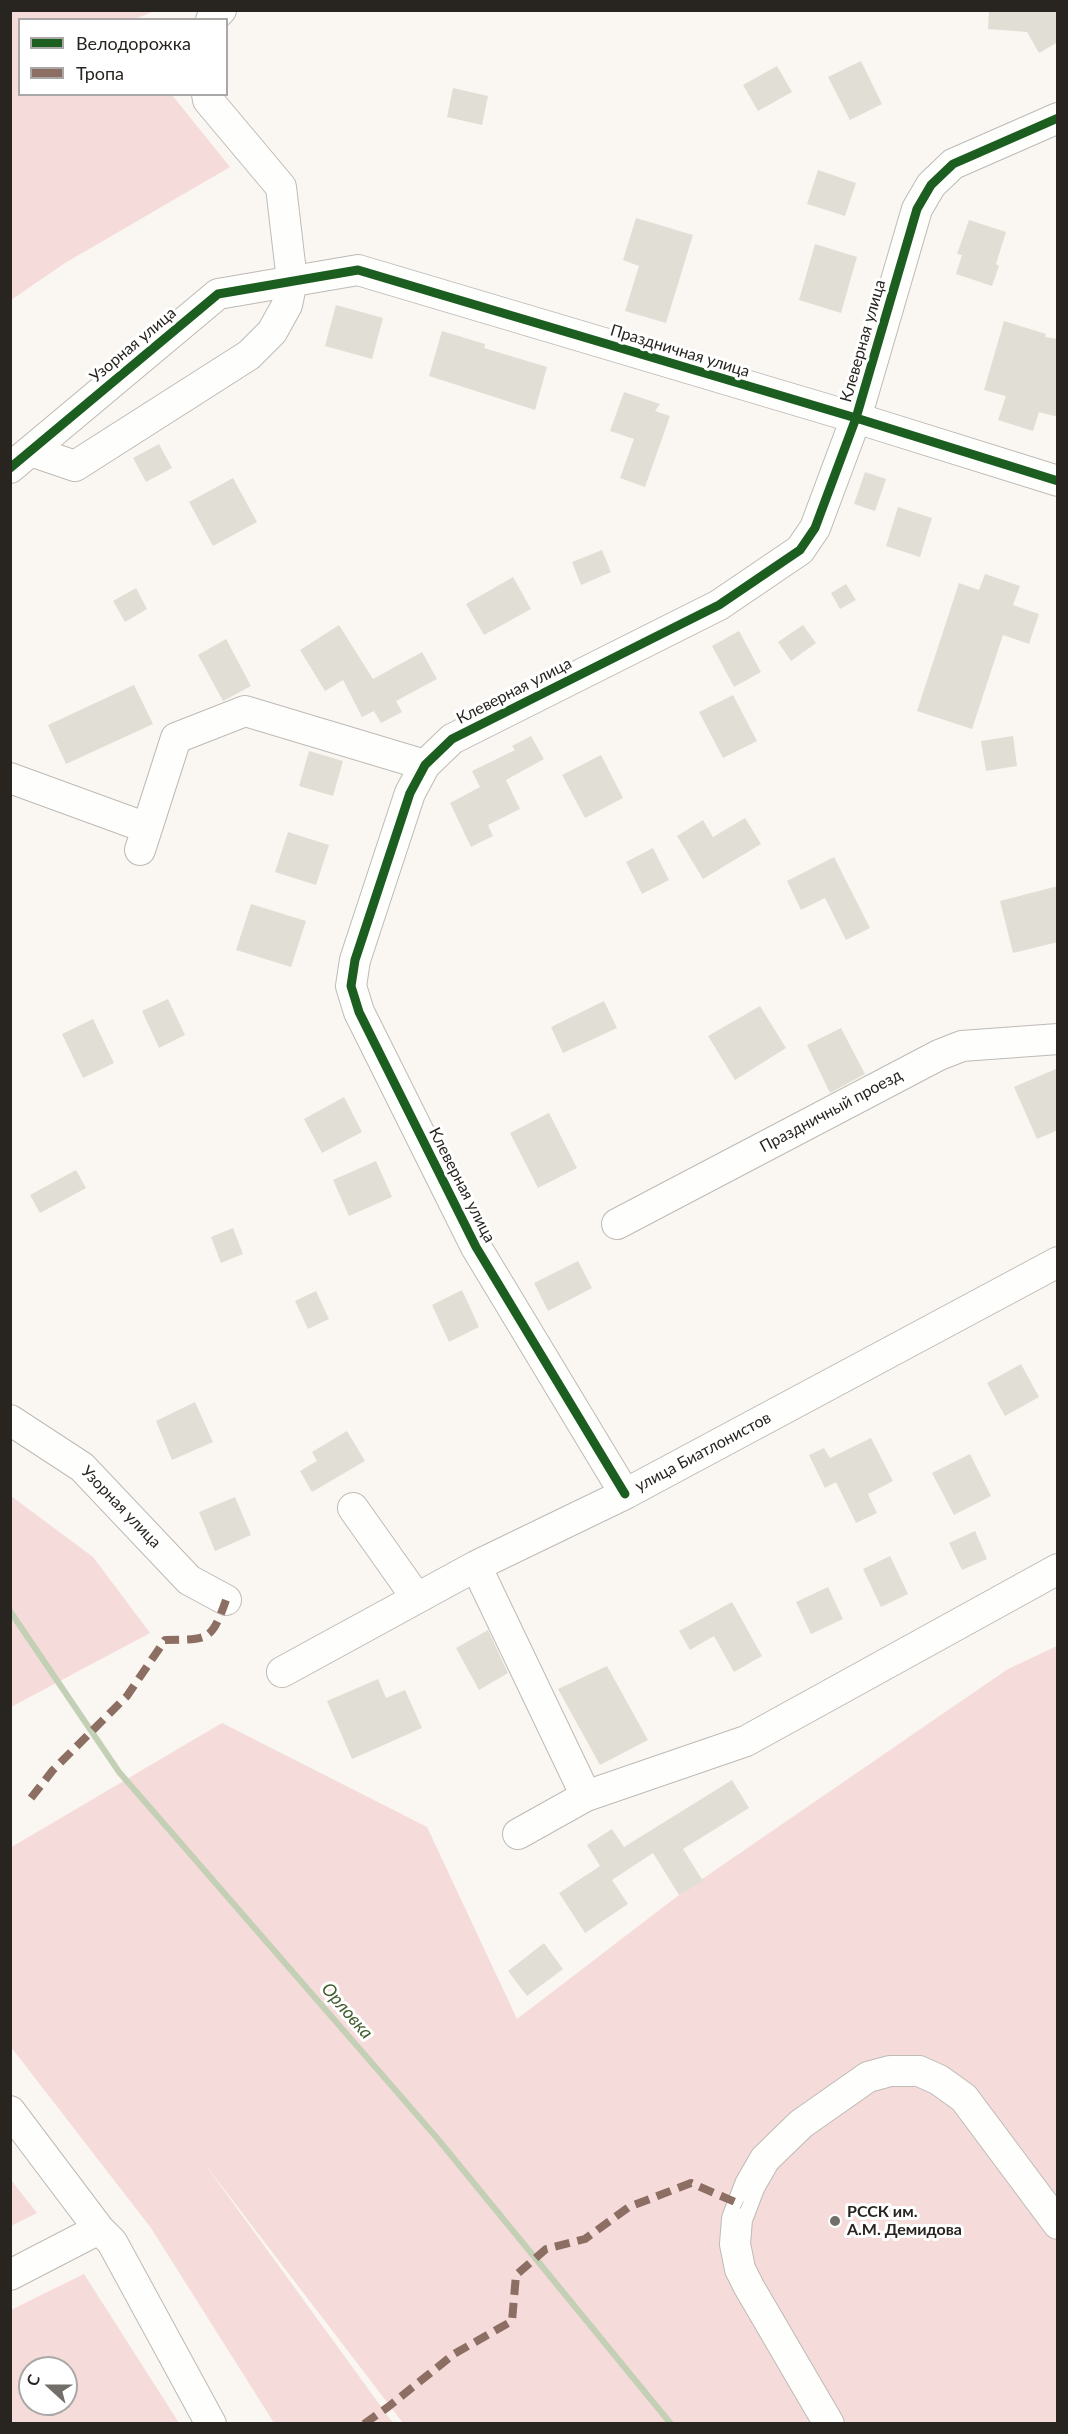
<!DOCTYPE html>
<meta charset="utf-8">
<style>
body{margin:0}
#map{position:relative;width:1068px;height:2434px;overflow:hidden;background:#faf6f1;font-family:Lato,sans-serif}
canvas{display:block}
.frame{position:absolute;inset:0;border:12px solid #282520;pointer-events:none}
.legend{position:absolute;left:18px;top:18px;width:210px;height:78px;box-sizing:border-box;background:#fff;border:2px solid #a9a8a6;margin:0;padding:8px 10px;list-style:none;font-size:18px;color:#282520}
.legend li{display:flex;align-items:center;gap:12px;height:30px}
.legend b{width:30px;border:2px solid #a9a8a6}
.north{position:absolute;left:18px;top:2356px;width:60px;height:60px;box-sizing:border-box;background:#fff;border:2px solid #a9a8a6;border-radius:50%;rotate:291deg;font-size:16px;font-weight:700;line-height:24px;text-align:center;color:#282520}
.north::after{content:'';display:block;margin:auto;width:21px;height:27px;background:#726e69;clip-path:polygon(50% 0,100% 100%,50% 72%,0 100%)}
</style>
<div id="map">
<canvas width="1068" height="2434"></canvas>
<div class="frame"></div>
<ul class="legend">
<li><b style="height:8px;background:#1b5e20"></b>Велодорожка</li>
<li><b style="height:8px;background:#8d6e63"></b>Тропа</li>
</ul>
<div class="north">С</div>
</div>
<script>
const g = document.querySelector('canvas').getContext('2d');
g.lineJoin = 'round';
function paint(path, color) {
  g.fillStyle = color;
  g.fill(path, 'evenodd');
}
function stroke(path, color, width, dash) {
  g.strokeStyle = color;
  g.lineWidth = width;
  g.lineCap = dash ? 'butt' : 'round';
  g.setLineDash(dash || []);
  g.stroke(path);
}
function write(font, color, halo, rows, align = 'center') {
  g.font = font + ' Lato,sans-serif';
  g.lineWidth = 6;
  g.setLineDash([]);
  g.textBaseline = 'middle';
  g.strokeStyle = halo;
  g.fillStyle = color;
  for (const [text, x, y, turn = 0] of rows) {
    g.save();
    g.translate(x, y);
    g.rotate((+turn || 0) * Math.PI / 180);
    g.textAlign = isNaN(turn) ? turn : align;
    if (halo) g.strokeText(text, 0, 0);
    g.fillText(text, 0, 0);
    g.restore();
  }
}
const green = new Path2D(`
 M 11,10 L 154,11 L 135,19 L 20,20 L 20,94 L 172,95 L 230,167 L 65,263 L 11,300 Z
 M 11,1496 L 93,1557 L 150,1633 L 11,1707 Z
 M 1057,1646 L 1057,2423 L 403,2423 L 201,2159 L 393,2423 L 274,2423 L 151,2228 L 11,2047 L 10,1848 L 222,1723 L 427,1827 L 517,2019 L 679,1895 L 1008,1669 Z
 M 11,2180 L 37,2213 L 11,2226 L 10,2226 Z
 M 84,2274 L 179,2423 L 11,2423 L 11,2310 ZM 30,2368 L 66,2368 L 66,2404 L 30,2404 Z`);
const stream = new Path2D(`
 M 10,1611 L 119,1772 L 437,2138 L 671,2424`);
const building = new Path2D(`
 M 989,10 L 1058,10 L 1058,42 L 1039,53 L 1027,32 L 988,29 Z
 M 861,61 L 882,104 L 850,120 L 828,77 Z
 M 777,66 L 792,92 L 758,111 L 743,85 Z
 M 453,88 L 488,96 L 482,125 L 447,117 Z
 M 818,170 L 856,183 L 845,216 L 807,204 Z
 M 636,218 L 693,235 L 666,323 L 625,311 L 639,266 L 623,260 Z
 M 969,220 L 1006,232 L 996,264 L 999,266 L 992,286 L 956,274 L 962,255 L 957,254 Z
 M 815,244 L 857,257 L 841,313 L 799,300 Z
 M 336,305 L 383,318 L 372,359 L 325,346 Z
 M 1004,321 L 1046,334 L 1045,337 L 1058,339 L 1058,417 L 1039,412 L 1033,431 L 998,420 L 1006,396 L 984,390 Z
 M 442,331 L 485,344 L 484,348 L 547,367 L 535,410 L 429,376 Z
 M 624,392 L 660,404 L 655,411 L 670,416 L 645,487 L 620,478 L 634,439 L 610,431 Z
 M 159,444 L 172,468 L 146,482 L 133,458 Z
 M 865,472 L 886,479 L 875,511 L 854,504 Z
 M 233,478 L 257,522 L 213,546 L 189,502 Z
 M 898,507 L 932,518 L 920,557 L 886,546 Z
 M 602,550 L 611,572 L 581,585 L 572,562 Z
 M 985,574 L 1020,586 L 1013,605 L 1039,614 L 1029,644 L 1003,635 L 972,729 L 917,711 L 959,583 L 979,590 Z
 M 513,577 L 531,609 L 484,635 L 466,604 Z
 M 846,584 L 856,600 L 840,609 L 831,593 Z
 M 136,588 L 147,609 L 125,622 L 113,601 Z
 M 339,625 L 373,679 L 422,652 L 437,679 L 396,701 L 402,712 L 381,723 L 374,711 L 362,717 L 343,680 L 325,691 L 300,650 Z
 M 803,625 L 816,643 L 791,661 L 778,642 Z
 M 739,631 L 761,672 L 734,687 L 712,646 Z
 M 226,639 L 251,686 L 223,701 L 198,655 Z
 M 134,685 L 153,724 L 66,764 L 48,725 Z
 M 733,695 L 757,741 L 723,758 L 699,712 Z
 M 531,736 L 544,759 L 506,780 L 520,809 L 488,825 L 493,836 L 471,847 L 450,803 L 480,787 L 472,771 L 515,750 L 512,746 Z
 M 1013,736 L 1017,766 L 986,771 L 981,741 Z
 M 309,751 L 343,761 L 333,796 L 299,786 Z
 M 601,755 L 623,798 L 585,818 L 562,775 Z
 M 745,818 L 761,844 L 703,879 L 677,836 L 703,820 L 713,837 Z
 M 288,832 L 329,845 L 316,885 L 275,872 Z
 M 653,848 L 669,880 L 642,894 L 626,862 Z
 M 834,857 L 870,928 L 846,940 L 825,898 L 801,910 L 787,881 Z
 M 1058,886 L 1058,942 L 1013,953 L 1000,901 Z
 M 251,904 L 306,921 L 291,967 L 236,950 Z
 M 168,999 L 185,1035 L 159,1048 L 142,1011 Z
 M 604,1001 L 617,1028 L 563,1053 L 551,1027 Z
 M 760,1006 L 786,1048 L 735,1080 L 708,1036 Z
 M 93,1019 L 114,1063 L 83,1078 L 62,1034 Z
 M 841,1028 L 865,1074 L 830,1093 L 807,1045 Z
 M 1058,1068 L 1058,1130 L 1037,1139 L 1014,1087 Z
 M 344,1097 L 362,1132 L 322,1153 L 304,1119 Z
 M 549,1113 L 577,1168 L 538,1188 L 510,1133 Z
 M 376,1161 L 392,1197 L 349,1216 L 333,1180 Z
 M 76,1170 L 86,1188 L 40,1213 L 30,1195 Z
 M 233,1228 L 243,1254 L 221,1263 L 211,1237 Z
 M 578,1261 L 592,1288 L 548,1311 L 534,1283 Z
 M 462,1290 L 479,1327 L 449,1342 L 432,1305 Z
 M 316,1291 L 329,1319 L 308,1329 L 295,1301 Z
 M 1021,1364 L 1039,1397 L 1005,1416 L 987,1383 Z
 M 195,1402 L 213,1442 L 172,1460 L 156,1421 Z
 M 347,1431 L 365,1461 L 312,1492 L 300,1471 L 317,1461 L 312,1452 Z
 M 871,1438 L 893,1481 L 868,1494 L 877,1513 L 856,1523 L 836,1482 L 825,1488 L 809,1455 L 824,1448 L 830,1458 Z
 M 970,1454 L 991,1496 L 954,1515 L 932,1473 Z
 M 235,1497 L 251,1535 L 215,1551 L 199,1512 Z
 M 975,1531 L 987,1559 L 962,1570 L 949,1543 Z
 M 890,1556 L 908,1594 L 881,1607 L 863,1569 Z
 M 828,1587 L 843,1619 L 811,1634 L 796,1602 Z
 M 732,1602 L 762,1656 L 734,1672 L 714,1636 L 690,1650 L 679,1631 Z
 M 488,1630 L 508,1673 L 479,1690 L 456,1648 Z
 M 607,1666 L 648,1740 L 600,1765 L 558,1689 Z
 M 378,1679 L 386,1698 L 405,1690 L 422,1728 L 352,1759 L 327,1701 Z
 M 732,1780 L 749,1808 L 683,1849 L 703,1881 L 679,1895 L 653,1853 L 612,1880 L 628,1904 L 585,1933 L 559,1893 L 600,1866 L 587,1845 L 612,1829 L 624,1847 Z
 M 544,1943 L 563,1969 L 527,1996 L 508,1971 Z`);
const minor = new Path2D(`
 M 211,20 L 221,10
 M 31,451 L 75,466 L 249,355 L 272,332 L 287,305 L 292,281 L 281,187 L 208,100 L 207,94
 M 10,468 L 218,294 L 358,270 L 856,418 L 1058,481
 M 10,778 L 147,828
 M 140,850 L 176,738 L 245,711 L 425,765
 M 617,1224 L 939,1055 L 962,1046 L 1058,1039
 M 10,1420 L 82,1467 L 189,1580 L 226,1600
 M 625,1494 L 476,1247 L 359,1012 L 351,986 L 355,960 L 410,793 L 425,765 L 452,739 L 719,605 L 800,550 L 815,528 L 856,418 L 917,209 L 931,185 L 953,164 L 1058,118
 M 353,1508 L 416,1597
 M 476,1566 L 586,1796
 M 282,1672 L 476,1566 L 625,1494 L 1058,1262
 M 518,1834 L 586,1796 L 746,1741 L 1058,1569
 M 10,2111 L 99,2229 L 112,2242 L 211,2424
 M 10,2275 L 99,2229
 M 829,2424 L 749,2287 L 740,2269 L 735,2244 L 737,2219 L 750,2185 L 765,2159 L 801,2124 L 868,2077 L 890,2071 L 919,2071 L 939,2080 L 964,2098 L 1058,2224`);
const quiet = new Path2D(`
 M 31,1798 L 53,1770 L 127,1696 L 165,1640 C 209,1639 211,1642 226,1600
 M 364,2424 L 388,2407 L 454,2354 L 512,2321 L 516,2275 L 546,2249 L 585,2239 L 629,2207 L 691,2183 L 742,2205`);
const cycleway = new Path2D(`
 M 10,468 L 218,294 L 358,270 L 856,418 L 1058,481
 M 625,1494 L 476,1247 L 359,1012 L 351,986 L 355,960 L 410,793 L 425,765 L 452,739 L 719,605 L 800,550 L 815,528 L 856,418 L 917,209 L 931,185 L 953,164 L 1058,118`);
const markers = [
 [835,2221,6,"#726e69"]
];
const streetNames = [
 ["Клеверная улица",863,341,-74],
 ["Узорная улица",133,345,-40],
 ["Праздничная улица",680,351,17],
 ["Клеверная улица",514,691,-27],
 ["Праздничный проезд",831,1111,-28],
 ["Клеверная улица",462,1185,63],
 ["улица Биатлонистов",703,1452,-28],
 ["Узорная улица",121,1507,46]
];
const poiNames = [
 ["РССК им.",847,2212],
 ["А.М. Демидова",847,2230]
];
const waterNames = [
 ["Орловка",347,2011,49]
];
paint(green, '#f5dbd9');
stroke(stream, '#c3d0b6', 6);
paint(building, '#e1dfd5');
stroke(minor, '#bebab5', 32);
stroke(minor, '#fefefd', 30);
stroke(quiet, '#8d6e63', 8, [15, 8]);
stroke(cycleway, '#1b5e20', 9);
for (const [x, y, r, color] of markers) {
  const dot = new Path2D();
  dot.arc(x, y, r, 0, 2 * Math.PI);
  g.fillStyle = color;
  g.fill(dot);
  stroke(dot, '#fff', 2);
}
write('16px', '#282520', '#fff', streetNames);
write('bold 16px', '#282520', '#fff', poiNames, 'left');
write('italic 18px', '#415d2b', '#fff', waterNames);
</script>
